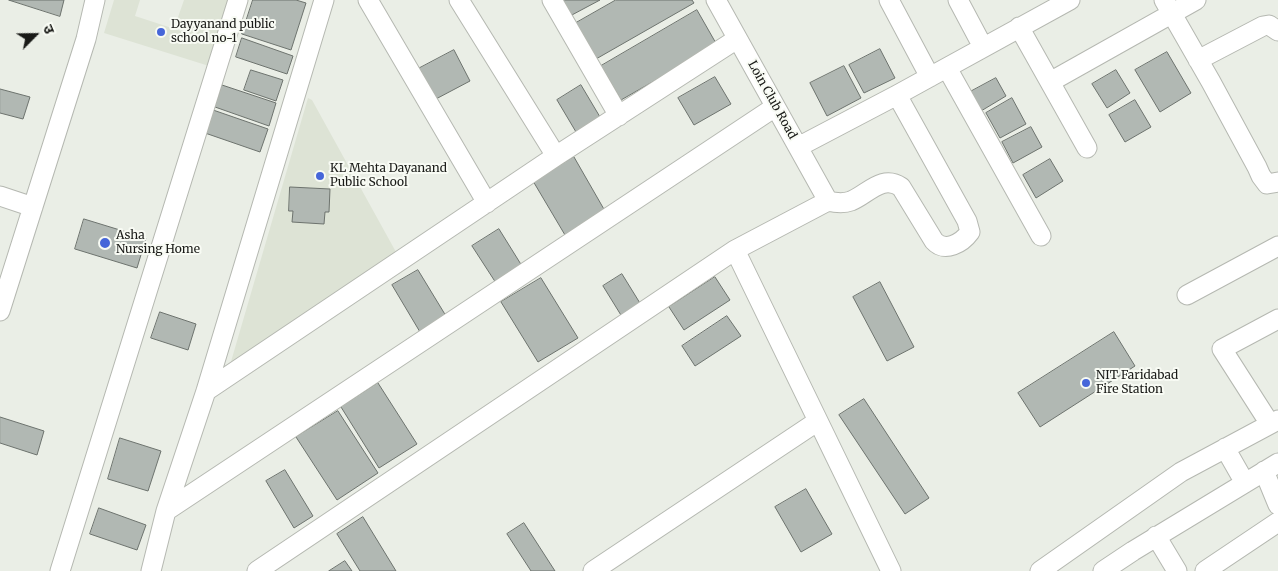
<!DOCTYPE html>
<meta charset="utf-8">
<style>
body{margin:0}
#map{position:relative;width:1278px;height:571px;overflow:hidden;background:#eaeee6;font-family:Merriweather,"Noto Sans Devanagari",serif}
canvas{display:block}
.north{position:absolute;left:10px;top:10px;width:50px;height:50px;-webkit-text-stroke:4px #f8fbf4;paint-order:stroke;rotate:67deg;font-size:14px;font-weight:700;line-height:20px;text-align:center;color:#191a17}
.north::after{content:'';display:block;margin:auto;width:18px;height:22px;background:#191a17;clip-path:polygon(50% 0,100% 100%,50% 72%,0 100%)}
</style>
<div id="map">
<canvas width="1278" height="571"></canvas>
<div class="north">उ</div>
</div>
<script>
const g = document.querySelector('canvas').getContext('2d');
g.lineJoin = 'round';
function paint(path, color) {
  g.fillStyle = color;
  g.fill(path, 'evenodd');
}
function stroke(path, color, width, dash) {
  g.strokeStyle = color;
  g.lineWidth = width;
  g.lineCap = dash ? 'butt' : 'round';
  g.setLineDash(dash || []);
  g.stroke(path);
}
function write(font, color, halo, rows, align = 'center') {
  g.font = font + ' Merriweather,serif';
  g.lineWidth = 4;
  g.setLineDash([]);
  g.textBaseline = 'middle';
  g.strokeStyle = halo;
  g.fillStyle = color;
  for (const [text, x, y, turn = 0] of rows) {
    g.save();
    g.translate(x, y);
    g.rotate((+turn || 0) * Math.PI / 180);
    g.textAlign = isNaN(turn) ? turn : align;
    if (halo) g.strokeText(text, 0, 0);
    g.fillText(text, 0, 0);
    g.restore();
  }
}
const built = new Path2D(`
 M 114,0 L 140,0 L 135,16 L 181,31 L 184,23 L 177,20 L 184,0 L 229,0 L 209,66 L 104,33 Z
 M 308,98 L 312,100 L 396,252 L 230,365 Z`);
const building = new Path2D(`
 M 9,0 L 64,0 L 60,16 Z
 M 253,0 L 296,0 L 306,3 L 291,50 L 242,34 Z
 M 561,0 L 600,0 L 570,16 Z
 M 616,0 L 692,0 L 694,3 L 596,59 L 576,23 Z
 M 697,10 L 717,45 L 621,100 L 601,66 Z
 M 242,38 L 293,56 L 287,74 L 236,57 Z
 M 880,49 L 895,78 L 864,93 L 849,65 Z
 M 454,50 L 470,81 L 434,100 L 418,69 Z
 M 1167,52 L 1191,93 L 1160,112 L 1135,70 Z
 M 844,66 L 861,98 L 827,116 L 810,83 Z
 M 251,70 L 283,80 L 276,101 L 244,90 Z
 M 1116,70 L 1130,93 L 1107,108 L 1092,84 Z
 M 715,77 L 731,104 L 694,125 L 678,98 Z
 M 996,78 L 1006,96 L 981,111 L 970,92 Z
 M 222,85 L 276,103 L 269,126 L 215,107 Z
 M 581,85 L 603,122 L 579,137 L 557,100 Z
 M 0,89 L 30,97 L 23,119 L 0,113 Z
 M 1012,98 L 1026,124 L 1000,138 L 986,113 Z
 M 1135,100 L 1151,127 L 1125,142 L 1109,115 Z
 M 213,110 L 268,129 L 260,152 L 205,133 Z
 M 1031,127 L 1042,147 L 1013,163 L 1002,142 Z
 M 574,157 L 605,211 L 565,235 L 533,181 Z
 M 1050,159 L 1063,181 L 1036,198 L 1023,175 Z
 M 290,187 L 330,189 L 329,212 L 325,212 L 324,224 L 292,222 L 293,211 L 289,211 Z
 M 84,219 L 146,238 L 137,268 L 75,249 Z
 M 499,229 L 522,266 L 496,283 L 472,246 Z
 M 418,270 L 446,316 L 420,332 L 392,285 Z
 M 622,274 L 643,308 L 624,320 L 603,286 Z
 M 715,277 L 730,300 L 684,330 L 669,307 Z
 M 541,278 L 578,338 L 538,362 L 501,302 Z
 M 880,282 L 914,347 L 887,361 L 853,297 Z
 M 160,312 L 196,324 L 188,350 L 151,338 Z
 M 727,316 L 741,336 L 695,366 L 682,346 Z
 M 1114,332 L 1135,366 L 1040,427 L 1018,393 Z
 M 378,383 L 417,444 L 379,468 L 341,407 Z
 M 864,399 L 929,498 L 905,514 L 839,415 Z
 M 338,411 L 378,473 L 337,500 L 296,437 Z
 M 0,417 L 44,431 L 37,455 L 0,443 Z
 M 120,438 L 161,451 L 148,491 L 108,479 Z
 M 285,470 L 313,516 L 294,528 L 266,481 Z
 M 806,489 L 832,534 L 801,552 L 775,507 Z
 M 99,508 L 146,525 L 137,550 L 90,534 Z
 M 363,517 L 396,571 L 360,571 L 337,534 Z
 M 524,523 L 555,571 L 531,571 L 507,534 Z
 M 345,561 L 352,571 L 329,571 Z`);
const minor = new Path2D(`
 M 368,0 L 487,203
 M 459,0 L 556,156
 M 552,0 L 619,116
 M 716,0 L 828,201
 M 889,0 L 930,77
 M 958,0 L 983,47
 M 1164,0 L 1211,82 L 1257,167 L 1261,176 L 1267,184 L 1278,182
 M 1019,27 L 1087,148
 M 1198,60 L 1263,26 L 1269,25 L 1278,31
 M 947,68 L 1041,236
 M 1050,82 L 1196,0
 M 798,147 L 897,95 L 1070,0
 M 0,196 L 33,207
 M 735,250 L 891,571
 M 1187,295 L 1278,246
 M 0,311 L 86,39 L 95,0
 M 206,391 L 556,156 L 737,39
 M 1270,424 L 1222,349 L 1278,319
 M 1225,448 L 1245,483
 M 1264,471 L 1278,505
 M 166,511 L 775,107
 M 1156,536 L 1177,571
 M 60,571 L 238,0
 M 151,571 L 166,511 L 206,391 L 324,0
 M 257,571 L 735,250 L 828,201 C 836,203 843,204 851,201 C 868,194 882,174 901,187 L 934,241 C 945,253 962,243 970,232 L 967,221 L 897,95
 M 593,571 L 818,421
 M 1040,571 L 1181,472 L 1278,420
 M 1103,571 L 1133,551 L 1278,463
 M 1205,571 L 1278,522`);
const markers = [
 [161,32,5,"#4666d9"],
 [320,176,5,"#4666d9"],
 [105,243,6,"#4666d9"],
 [1086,383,5,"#4666d9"]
];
const poiNames = [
 ["Dayyanand public",171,25],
 ["school no-1",171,39],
 ["KL Mehta Dayanand",330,169],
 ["Public School",330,183],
 ["Asha",116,236],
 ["Nursing Home",116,250],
 ["NIT Faridabad",1096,376],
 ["Fire Station",1096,390]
];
const streetNames = [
 ["Loin Club Road",772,100,61]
];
paint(built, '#dde3d5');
paint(building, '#b1b8b3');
stroke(building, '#6d736e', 1);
stroke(minor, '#b5b8b1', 21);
stroke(minor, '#fff', 19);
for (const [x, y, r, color] of markers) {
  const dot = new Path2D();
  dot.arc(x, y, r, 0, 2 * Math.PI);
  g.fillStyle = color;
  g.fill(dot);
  stroke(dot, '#f8fbf4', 2);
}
write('12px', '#191a17', '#f8fbf4', poiNames, 'left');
write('12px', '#191a17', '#f8fbf4', streetNames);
</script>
